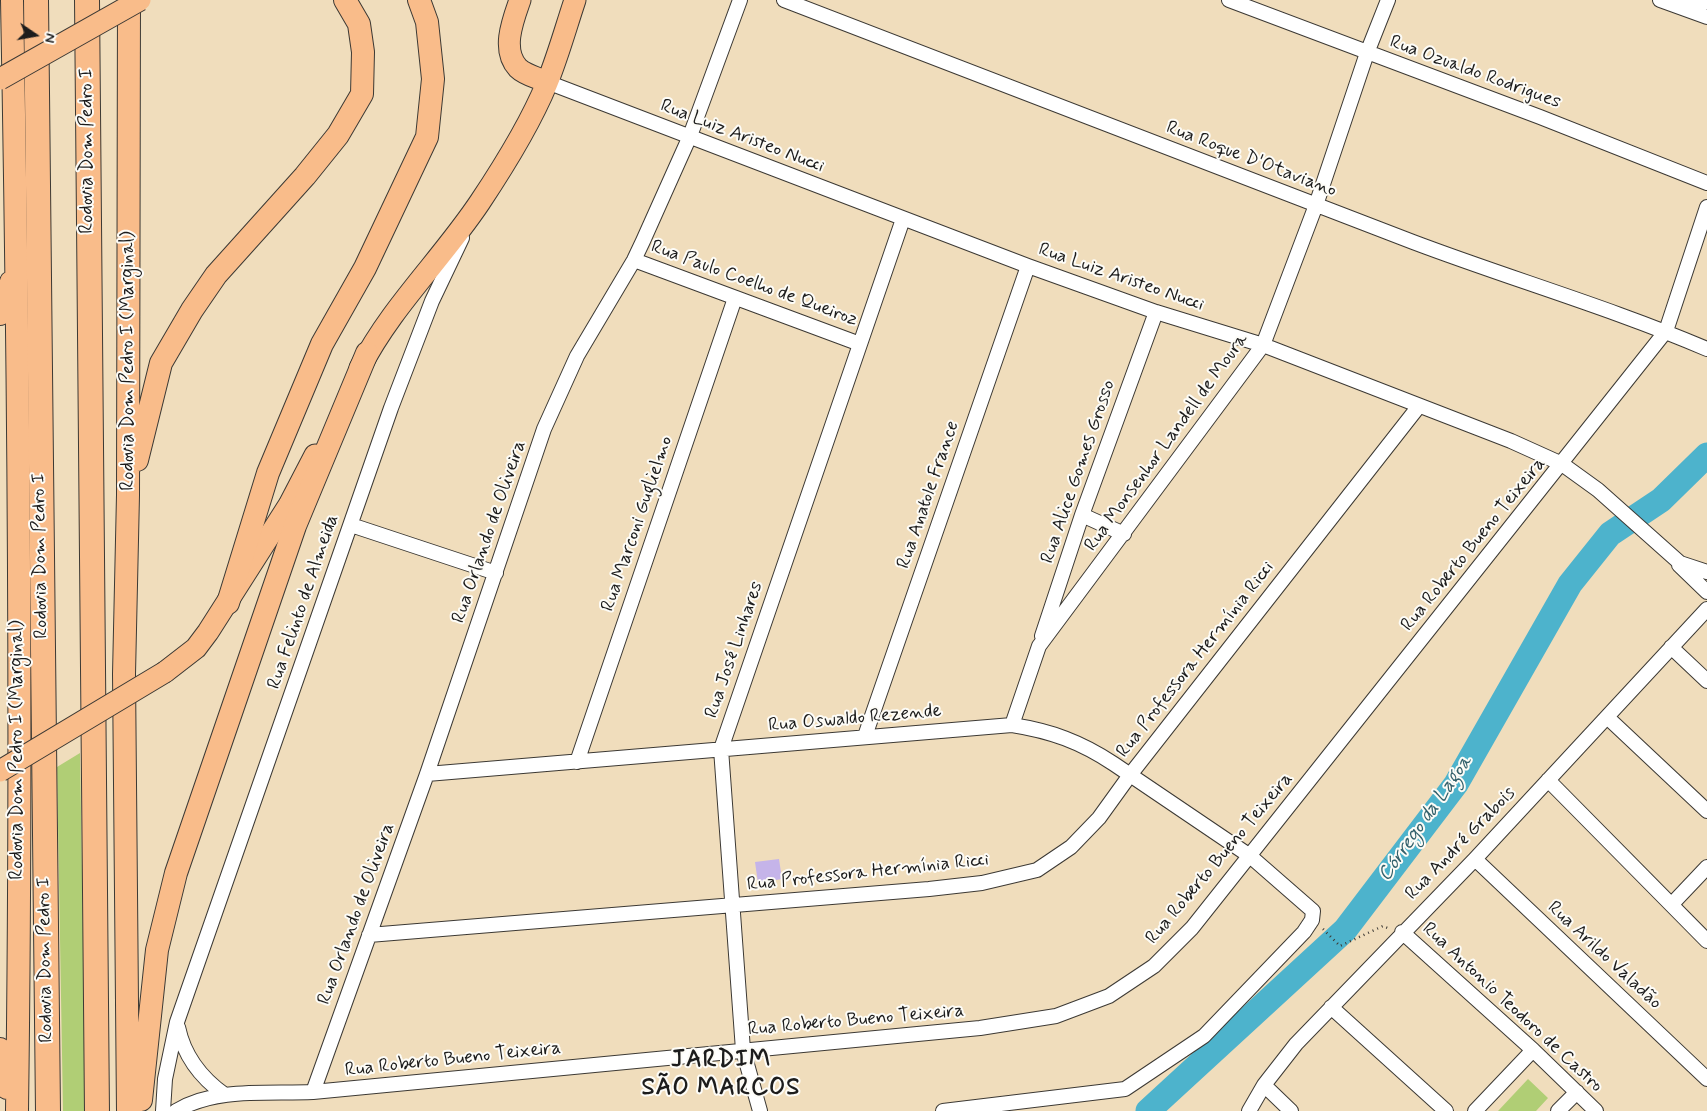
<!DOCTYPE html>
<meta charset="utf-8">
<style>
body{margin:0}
#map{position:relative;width:1707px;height:1111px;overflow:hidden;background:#f0ddbc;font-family:Mynerve,sans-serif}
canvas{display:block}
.north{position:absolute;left:10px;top:10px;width:50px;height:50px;-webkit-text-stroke:4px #fdfcf7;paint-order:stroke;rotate:102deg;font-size:14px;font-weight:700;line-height:20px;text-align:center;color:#1c1c1c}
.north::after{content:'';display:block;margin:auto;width:18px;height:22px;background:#1c1c1c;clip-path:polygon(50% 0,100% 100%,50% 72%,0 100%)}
</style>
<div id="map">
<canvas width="1707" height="1111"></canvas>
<div class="north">N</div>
</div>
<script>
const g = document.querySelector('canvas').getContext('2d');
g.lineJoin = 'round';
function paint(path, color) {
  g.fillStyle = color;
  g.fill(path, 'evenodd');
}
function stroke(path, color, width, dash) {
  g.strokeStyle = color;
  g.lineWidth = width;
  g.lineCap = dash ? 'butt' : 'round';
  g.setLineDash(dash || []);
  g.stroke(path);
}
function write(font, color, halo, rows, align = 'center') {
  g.font = font + ' Mynerve,sans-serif';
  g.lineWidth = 4;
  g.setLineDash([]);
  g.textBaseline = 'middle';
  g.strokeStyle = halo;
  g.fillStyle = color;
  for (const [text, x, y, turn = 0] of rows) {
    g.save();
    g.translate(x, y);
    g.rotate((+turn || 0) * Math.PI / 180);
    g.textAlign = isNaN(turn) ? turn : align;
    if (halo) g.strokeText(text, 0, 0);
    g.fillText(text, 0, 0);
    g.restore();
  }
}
const green = new Path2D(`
 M 80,753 L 86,1111 L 63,1111 L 57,767 Z
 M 1528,1079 L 1548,1098 L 1536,1111 L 1498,1111 Z`);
const river = new Path2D(`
 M 1148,1111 L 1345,930 L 1456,784 L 1570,584 L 1610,534 L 1661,500 L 1707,455`);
const building = new Path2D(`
 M 779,859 L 782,879 L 758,883 L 755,862 Z`);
const path = new Path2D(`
 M 1323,929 L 1340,946 L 1383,926 L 1390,929`);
const minor = new Path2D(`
 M 784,0 C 994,81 1203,163 1413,242 C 1511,279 1611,308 1707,349
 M 1229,0 L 1540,117 L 1707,183
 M 1660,0 L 1707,17
 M 1679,6 L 1707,2
 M 547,82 L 1028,266 L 1156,312 L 1263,345 L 1511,441 L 1562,464 L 1598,490 L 1680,563 L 1707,572
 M 634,260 L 860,344
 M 1082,515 L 1124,534
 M 351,525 L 496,573
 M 1679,565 L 1707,592
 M 1042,636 L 1082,515 L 1156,312
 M 1671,647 L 1707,681
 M 1607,717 L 1707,811
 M 1012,725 L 1039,646 L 1263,345 L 1316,205 L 1367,53 L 1388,0
 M 865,736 L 1028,266
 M 577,762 L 735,298
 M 427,774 L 1012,725 C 1051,731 1081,742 1114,764 L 1250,856 L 1313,911 L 1312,920 L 1304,932 L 1204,1036 L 1125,1089 L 943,1111
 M 1548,780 L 1707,941
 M 1475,859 L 1707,1079
 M 1672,904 L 1707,867
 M 1402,932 L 1533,1050 L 1596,1111
 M 369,935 L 929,889 L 982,883 L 1037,870 L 1071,847 L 1099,818 L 1130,775 L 1419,406
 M 1331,1007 L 1446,1111
 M 178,1027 C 184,1056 201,1078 225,1095
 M 1264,1085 L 1291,1111
 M 313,1092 L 427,774 L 544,429 L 577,356 L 634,260 L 643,241 L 690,136 L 740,0
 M 163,1111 L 165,1079 L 177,1022 L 391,408 L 432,301 L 462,238
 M 176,1111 C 216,1087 268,1094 313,1092 L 980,1028 L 1056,1016 L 1109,996 L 1154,966 L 1192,928 L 1666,331 L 1707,207
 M 760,1111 L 743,1050 L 721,749 L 903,219
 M 1249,1111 L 1264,1085 L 1296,1044 L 1475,859 L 1707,609
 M 1475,1111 L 1533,1050
 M 1558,1111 L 1577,1092`);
const primary = new Path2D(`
 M 520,0 C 513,20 501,50 518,68 C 525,75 538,78 547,82
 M 360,368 C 391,307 442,259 480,202 C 504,166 531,122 547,83 C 558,56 566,27 575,0
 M 165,672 L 196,648 L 208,632 L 289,505 L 315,455`);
const trunk = new Path2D(`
 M 12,0 C 19,370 22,741 17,1111
 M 0,314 L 11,282
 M 137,460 L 161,363 L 192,310 L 216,275 L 305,176 L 338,135 L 362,94 L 363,52 L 359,24 L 345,0
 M 228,603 L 268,473 L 322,344 L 365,268 L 427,137 L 433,79 L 427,22 L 419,0
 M 0,1049 L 7,1088
 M 141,1100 L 157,950 L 176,873 L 295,526 L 367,353
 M 128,1111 L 124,674 L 128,495 L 129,0`);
const motorway = new Path2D(`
 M 36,0 L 48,1111
 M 87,0 L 97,1111`);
const primaryBridge = new Path2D(`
 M 0,79 L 140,0
 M 0,771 L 165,672`);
const streetNames = [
 ["Rua Ozualdo Rodrigues",1475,73,20],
 ["Rua Luiz Aristeo Nucci",742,137,21],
 ["Rodovia Dom Pedro I",88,151,-90],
 ["Rua Roque D'Otaviano",1251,160,21],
 ["Rua Luiz Aristeo Nucci",1121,278,19],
 ["Rua Paulo Coelho de Queiroz",754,284,20],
 ["Rodovia Dom Pedro I (Marginal)",129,361,-90],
 ["Rua Monsenhor Landell de Moura",1167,443,-54],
 ["Rua Alice Gomes Grosso",1079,472,-71],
 ["Rua Anatole France",929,495,-71],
 ["Rua Marconi Guglielmo",638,524,-71],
 ["Rua Orlando de Oliveira",490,532,-71],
 ["Rua Roberto Bueno Teixeira",1474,545,-51],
 ["Rodovia Dom Pedro I",41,556,-91],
 ["Rua Felinto de Almeida",304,602,-71],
 ["Rua José Linhares",735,650,-71],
 ["Rua Professora Hermínia Ricci",1196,660,-52],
 ["Rua Oswaldo Rezende",855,719,-5],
 ["Rodovia Dom Pedro I (Marginal)",18,750,-90],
 ["Rua André Grabois",1461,844,-46],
 ["Rua Roberto Bueno Teixeira",1220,859,-50],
 ["Rua Professora Hermínia Ricci",868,873,-6],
 ["Rua Orlando de Oliveira",357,914,-70],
 ["Rua Arildo Valadão",1604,956,43],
 ["Rodovia Dom Pedro I",46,960,-91],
 ["Rua Antonio Teodoro de Castro",1512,1008,43],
 ["Rua Roberto Bueno Teixeira",856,1021,-5],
 ["Rua Roberto Bueno Teixeira",453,1060,-6]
];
const waterNames = [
 ["Córrego da Lagoa",1426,819,-55]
];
const districtNames = [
 ["JARDIM",721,1061],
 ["SÃO MARCOS",721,1089]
];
paint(green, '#b0ce75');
stroke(river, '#4db3cc', 25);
paint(building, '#c5b4e9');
stroke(minor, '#3c3934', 16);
stroke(primary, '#3c3934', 23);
stroke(trunk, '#3c3934', 24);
stroke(motorway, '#3c3934', 26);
stroke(path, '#3c3934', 2.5, [1, 4]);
stroke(minor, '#fff', 14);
stroke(primary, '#f9bc8a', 21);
stroke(trunk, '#f9bc8a', 22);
stroke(motorway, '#f9bc8a', 24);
stroke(primaryBridge, '#3c3934', 23, []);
stroke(primaryBridge, '#f9bc8a', 21);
write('19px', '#1c1c1c', '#fdfcf7', streetNames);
write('italic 20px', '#32606b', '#fdfcf7', waterNames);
g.letterSpacing = '1px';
write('bold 24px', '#1c1c1c', '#fdfcf7', districtNames);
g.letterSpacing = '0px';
</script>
